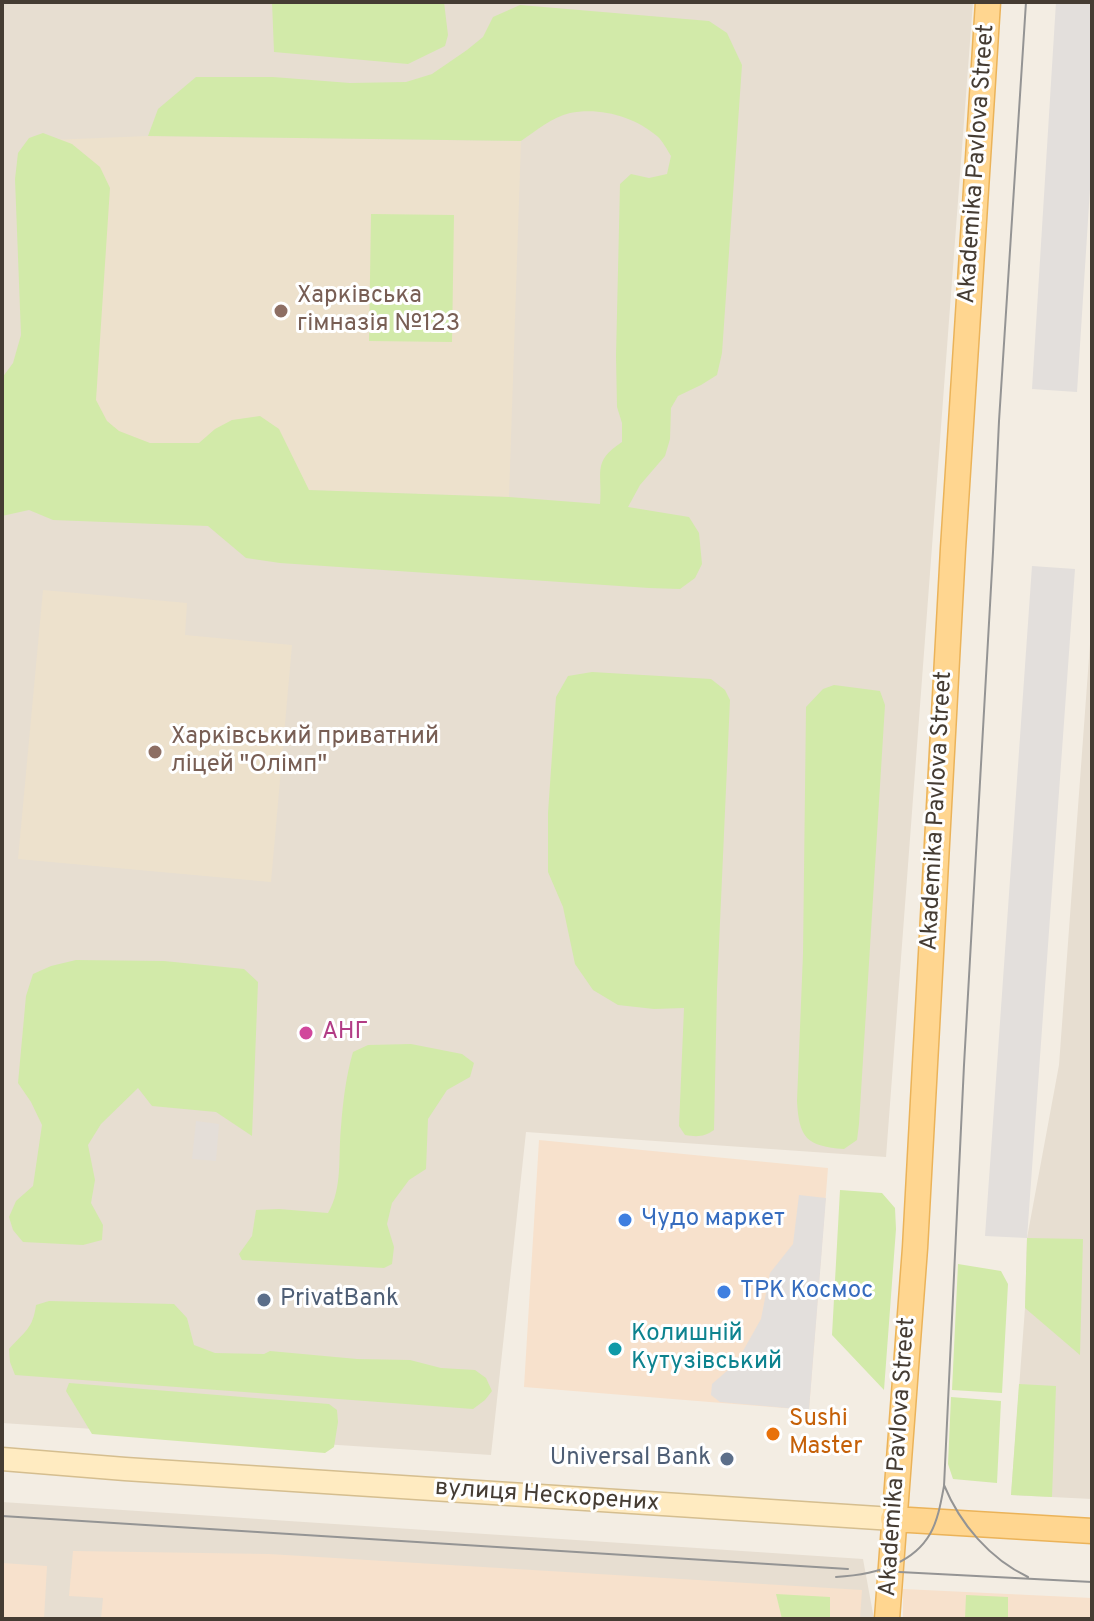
<!DOCTYPE html>
<meta charset="utf-8">
<style>
body{margin:0}
#map{position:relative;width:1094px;height:1621px;overflow:hidden;background:#f3ede3;font-family:Overpass,sans-serif}
canvas{display:block}
.frame{position:absolute;inset:0;border:4px solid #453c33;pointer-events:none}
</style>
<div id="map">
<canvas width="1094" height="1621"></canvas>
<div class="frame"></div>
</div>
<script>
const g = document.querySelector('canvas').getContext('2d');
g.lineJoin = 'round';
function paint(path, color) {
  g.fillStyle = color;
  g.fill(path, 'evenodd');
}
function stroke(path, color, width, dash) {
  g.strokeStyle = color;
  g.lineWidth = width;
  g.lineCap = dash ? 'butt' : 'round';
  g.setLineDash(dash || []);
  g.stroke(path);
}
function write(font, color, halo, rows, align = 'center') {
  g.font = font + ' Overpass,sans-serif';
  g.lineWidth = 6;
  g.setLineDash([]);
  g.textBaseline = 'middle';
  g.strokeStyle = halo;
  g.fillStyle = color;
  for (const [text, x, y, turn = 0] of rows) {
    g.save();
    g.translate(x, y);
    g.rotate((+turn || 0) * Math.PI / 180);
    g.textAlign = isNaN(turn) ? turn : align;
    if (halo) g.strokeText(text, 0, 0);
    g.fillText(text, 0, 0);
    g.restore();
  }
}
const residential = new Path2D(`
 M 2,2 L 973,2 L 886,1157 L 526,1132 L 491,1455 L 2,1423 Z
 M 1092,617 L 1092,1499 L 1011,1495 L 1025,1308 L 1027,1238 L 1059,1065 Z
 M 2,1502 L 863,1559 L 874,1619 L 2,1619 Z`);
const commercial = new Path2D(`
 M 539,1140 L 828,1168 L 809,1410 L 524,1387 Z
 M 73,1551 L 269,1554 L 862,1590 L 860,1619 L 101,1619 L 103,1598 L 69,1596 Z
 M 2,1563 L 47,1566 L 44,1619 L 2,1619 Z
 M 903,1589 L 1092,1598 L 1092,1619 L 903,1619 Z`);
const industrial = new Path2D(`
 M 196,1121 L 219,1124 L 216,1161 L 192,1159 Z`);
const education = new Path2D(`
 M 148,136 L 521,141 L 509,497 L 43,481 L 51,140 Z
 M 43,590 L 187,603 L 185,635 L 292,645 L 271,882 L 18,859 Z`);
const green = new Path2D(`
 M 272,2 L 444,2 L 448,35 L 445,46 L 408,64 L 274,52 Z
 M 520,5 L 709,21 L 727,33 L 742,65 L 722,353 L 717,375 L 701,385 L 678,396 L 671,408 L 670,439 L 665,456 L 640,485 L 628,507 L 689,517 L 699,533 L 702,564 L 695,578 L 680,589 L 649,588 L 280,563 L 246,558 L 208,526 L 53,520 L 29,510 L 2,516 L 2,378 L 13,363 L 21,335 L 15,179 L 18,153 L 29,138 L 43,133 L 72,144 L 100,167 L 110,188 L 96,400 L 107,421 L 119,431 L 150,443 L 199,443 L 215,429 L 232,420 L 260,416 L 279,429 L 309,490 L 509,497 L 600,504 C 603,473 591,462 622,442 L 622,423 L 617,407 L 616,356 L 620,184 L 631,174 L 649,178 L 667,174 L 671,156 C 667,150 663,141 657,136 C 634,116 599,107 570,113 C 552,117 536,131 521,141 L 148,136 L 158,109 L 196,77 L 273,77 L 350,83 L 406,82 L 432,74 L 467,50 L 483,37 L 493,17 Z
 M 371,214 L 454,215 L 452,342 L 369,341 Z
 M 592,672 L 711,679 L 725,690 L 730,700 L 717,989 L 714,1130 C 704,1137 697,1137 685,1135 L 679,1126 L 684,1008 L 654,1009 L 618,1005 L 593,990 L 575,964 L 563,907 L 548,872 L 548,813 L 556,697 L 568,676 Z
 M 834,685 L 880,691 L 885,705 L 859,1124 L 857,1140 L 844,1149 C 807,1146 799,1139 797,1101 L 803,954 L 806,707 L 823,689 Z
 M 76,960 L 164,961 L 244,969 L 258,982 L 252,1136 L 216,1112 L 152,1106 L 138,1088 L 101,1124 L 88,1145 L 95,1180 L 91,1203 L 103,1225 L 102,1240 L 83,1245 L 23,1242 L 13,1230 L 9,1217 L 16,1201 L 33,1186 L 42,1125 L 31,1102 L 18,1083 L 26,996 L 33,974 L 51,966 Z
 M 411,1044 L 462,1054 L 474,1063 L 470,1077 L 447,1090 L 428,1119 L 426,1169 L 409,1180 L 392,1203 L 387,1224 L 394,1247 L 392,1264 L 384,1268 L 242,1260 L 239,1254 L 252,1236 L 256,1210 L 279,1209 L 328,1213 C 343,1188 338,1155 341,1127 C 343,1101 346,1076 353,1052 L 368,1045 Z
 M 840,1190 L 882,1193 L 895,1208 L 896,1229 L 884,1390 L 832,1335 Z
 M 1027,1238 L 1083,1239 L 1080,1355 L 1025,1308 Z
 M 958,1264 L 1001,1271 L 1008,1284 L 1002,1393 L 952,1390 Z
 M 49,1301 L 174,1304 L 187,1318 L 194,1345 L 215,1353 L 264,1354 L 270,1351 L 357,1359 L 410,1360 L 441,1368 L 475,1370 L 486,1378 L 492,1391 L 485,1400 L 473,1409 L 15,1375 L 10,1362 L 9,1349 C 24,1332 33,1329 36,1305 Z
 M 69,1383 L 329,1404 L 337,1410 L 338,1422 L 334,1447 L 325,1453 L 92,1434 L 66,1391 Z
 M 1019,1384 L 1056,1386 L 1052,1497 L 1011,1495 Z
 M 951,1397 L 1001,1401 L 997,1483 L 953,1479 L 948,1464 Z
 M 776,1594 L 830,1597 L 830,1619 L 782,1619 Z
 M 966,1595 L 1008,1597 L 1008,1619 L 965,1619 Z`);
const parking = new Path2D(`
 M 1056,2 L 1092,2 L 1092,158 L 1077,392 L 1032,389 Z
 M 1032,566 L 1075,569 L 1027,1238 L 985,1236 Z
 M 799,1195 L 826,1198 L 809,1410 L 720,1402 L 711,1395 L 712,1384 L 728,1370 L 743,1351 L 761,1319 L 770,1273 L 793,1244 Z`);
const secondary = new Path2D(`
 M 2,1459 L 125,1469 L 893,1519`);
const primary = new Path2D(`
 M 893,1519 L 1092,1531
 M 887,1619 L 915,1248 L 953,549 L 988,2`);
const tram = new Path2D(`
 M 944,1485 C 960,1524 990,1559 1028,1577
 M 2,1516 L 848,1569
 M 880,1571 L 1092,1582
 M 836,1577 C 869,1575 911,1567 930,1534 C 938,1520 941,1502 944,1486 L 964,1065 L 993,552 L 999,421 L 1026,2`);
const markers = [
 [281,311,8,"#8d6e63"],
 [155,752,8,"#8d6e63"],
 [306,1033,8,"#d1479c"],
 [625,1220,8,"#3f7fe0"],
 [724,1292,8,"#3f7fe0"],
 [264,1300,8,"#5c6f8a"],
 [615,1349,8,"#0f9aa8"],
 [773,1434,8,"#e8710a"],
 [727,1459,8,"#5c6f8a"]
];
const streetNames = [
 ["Akademika Pavlova Street",978,164,-86],
 ["Akademika Pavlova Street",938,811,-87],
 ["Akademika Pavlova Street",899,1457,-86],
 ["вулиця Нескорених",547,1497,4]
];
const educationNames = [
 ["Харківська",297,297],
 ["гімназія №123",297,325],
 ["Харківський приватний",171,738],
 ["ліцей \"Олімп\"",171,766]
];
const hotelNames = [
 ["АНГ",322,1033]
];
const shopNames = [
 ["Чудо маркет",641,1220],
 ["ТРК Космос",740,1292]
];
const serviceNames = [
 ["PrivatBank",280,1300],
 ["Universal Bank",711,1459,"right"]
];
const cultureNames = [
 ["Колишній",631,1335],
 ["Кутузівський",631,1363]
];
const foodNames = [
 ["Sushi",789,1420],
 ["Master",789,1448]
];
paint(residential, '#e7ded1');
paint(commercial, '#f7e1cc');
paint(industrial, '#e4ded8');
paint(education, '#ede1cc');
paint(green, '#d2eaa9');
paint(parking, '#e3dfdc');
stroke(secondary, '#d5be8f', 25);
stroke(primary, '#ebb359', 27);
stroke(secondary, '#ffebc1', 22);
stroke(primary, '#ffd690', 24);
stroke(tram, '#949494', 2);
for (const [x, y, r, color] of markers) {
  const dot = new Path2D();
  dot.arc(x, y, r, 0, 2 * Math.PI);
  g.fillStyle = color;
  g.fill(dot);
  stroke(dot, '#fff', 3);
}
write('24px', '#453c33', '#fff', streetNames);
write('24px', '#785e54', '#fff', educationNames, 'left');
write('24px', '#b23c85', '#fff', hotelNames, 'left');
write('24px', '#366cbe', '#fff', shopNames, 'left');
write('24px', '#4e5e75', '#fff', serviceNames, 'left');
write('24px', '#0d838f', '#fff', cultureNames, 'left');
write('24px', '#c56008', '#fff', foodNames, 'left');
</script>
